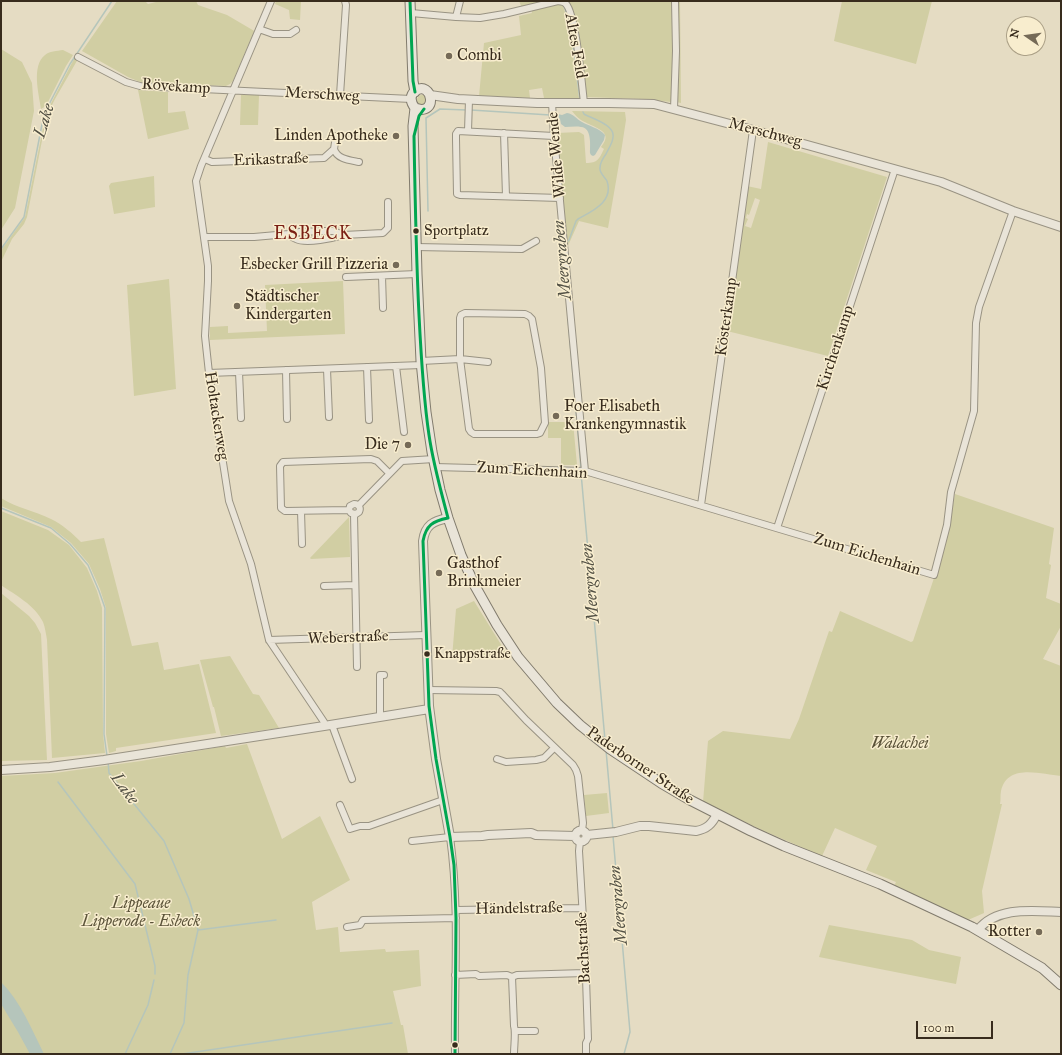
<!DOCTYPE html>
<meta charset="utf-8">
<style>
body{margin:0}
#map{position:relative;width:1062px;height:1055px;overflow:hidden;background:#e5dcc3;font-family:"IM FELL Great Primer",serif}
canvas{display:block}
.frame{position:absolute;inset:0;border:2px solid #382c1d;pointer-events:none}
.north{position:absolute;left:1006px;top:16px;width:40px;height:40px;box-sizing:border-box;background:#f8edce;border:1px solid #aba087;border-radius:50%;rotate:283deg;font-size:11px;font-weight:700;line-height:16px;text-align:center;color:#382c1d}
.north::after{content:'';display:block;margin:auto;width:14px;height:18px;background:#756a57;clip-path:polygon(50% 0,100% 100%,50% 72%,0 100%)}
.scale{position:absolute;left:916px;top:1021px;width:77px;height:18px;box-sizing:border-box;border:2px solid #382c1d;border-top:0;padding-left:5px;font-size:12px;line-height:14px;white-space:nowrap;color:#382c1d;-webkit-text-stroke:3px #f8edce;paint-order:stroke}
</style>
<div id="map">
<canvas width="1062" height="1055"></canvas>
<div class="frame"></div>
<div class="north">N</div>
<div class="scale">100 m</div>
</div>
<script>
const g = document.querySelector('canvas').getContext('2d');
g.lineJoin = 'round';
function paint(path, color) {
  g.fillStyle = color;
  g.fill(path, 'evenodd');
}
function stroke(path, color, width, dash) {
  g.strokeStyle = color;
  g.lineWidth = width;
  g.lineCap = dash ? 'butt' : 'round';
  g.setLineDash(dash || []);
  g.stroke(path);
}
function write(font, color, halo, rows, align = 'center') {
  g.font = font + ' "IM FELL Great Primer",serif';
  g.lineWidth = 3;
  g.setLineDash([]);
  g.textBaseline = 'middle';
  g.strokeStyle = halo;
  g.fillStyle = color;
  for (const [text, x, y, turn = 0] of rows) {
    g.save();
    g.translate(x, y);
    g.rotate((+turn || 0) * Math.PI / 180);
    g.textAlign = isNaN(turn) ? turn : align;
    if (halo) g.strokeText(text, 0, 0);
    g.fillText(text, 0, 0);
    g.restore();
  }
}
const green = new Path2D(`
 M 117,1 L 145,1 L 148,4 L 160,1 L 196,1 L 198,5 L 227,15 L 256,32 L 252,41 L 250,41 L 233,81 L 230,84 L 226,86 L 140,82 L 128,77 L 82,51 Z
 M 276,1 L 301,1 L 300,20 L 290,19 L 289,10 L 275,4 Z
 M 519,1 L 549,1 L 522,8 Z
 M 565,1 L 673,1 L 673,51 L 672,99 L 671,102 L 643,99 L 585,97 L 579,53 Z
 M 677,1 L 680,1 L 681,103 L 676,102 Z
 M 842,1 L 932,1 L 916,64 L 834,41 Z
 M 560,3 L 563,6 L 569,24 L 579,98 L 544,98 L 542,88 L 529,90 L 530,98 L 479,96 L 484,43 L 521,35 L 519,16 L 532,13 L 531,9 Z
 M 1,49 L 22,62 L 32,83 L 34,111 L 15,208 L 1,230 Z
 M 63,50 L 73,55 L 66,66 L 46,106 L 41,109 C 39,94 31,66 45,55 C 49,51 57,51 63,50 Z
 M 75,57 L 78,59 L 55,99 L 47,115 L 27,217 L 24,224 L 12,239 L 1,262 L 1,251 L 2,249 L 25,217 L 46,113 Z
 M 138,90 L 168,92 L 168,113 L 185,111 L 189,129 L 148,139 Z
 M 241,95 L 259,95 L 258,125 L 240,125 Z
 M417 100a5 5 0 1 1 10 0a5 5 0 1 1-10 0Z
 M 572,111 L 625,112 L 626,120 L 622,146 L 608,228 L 579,221 L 567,248 L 557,133 L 579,132 L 581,133 L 584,135 L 586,163 C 598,163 599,159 604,149 L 601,147 C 603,144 607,139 605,135 C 604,129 587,124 581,120 C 578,118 575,115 572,111 Z
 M 768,142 L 887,177 L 828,356 L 727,331 L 747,186 L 761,189 ZM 755,198 L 760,200 L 751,228 L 745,226 L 748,219 L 746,218 L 747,214 L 749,215 Z
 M 154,176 L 155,207 L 114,214 L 109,186 L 111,183 Z
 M 169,279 L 176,389 L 134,396 L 127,285 Z
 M 343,281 L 345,334 L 210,340 L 210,327 L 228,326 L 228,333 L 267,331 L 265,285 Z
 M 548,422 L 573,422 L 577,465 L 561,465 L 561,438 L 548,438 Z
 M 955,494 L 1054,528 L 1049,564 L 1051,565 L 1046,598 L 1061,604 L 1061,626 L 1043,659 L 1061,666 L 1061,776 C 1041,774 1007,763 1001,791 C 1000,795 1001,800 1000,804 L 1002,804 L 982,891 L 984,913 L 968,920 L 894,886 L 896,882 L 866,870 L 877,846 L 835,828 L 822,856 L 764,831 L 703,802 L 708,741 L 723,731 L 790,739 L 799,719 L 829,631 L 832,632 L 840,611 L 911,642 L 913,641 L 938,566 L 949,527 Z
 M 1,498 C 17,508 35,511 51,519 C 63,525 72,533 81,542 L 104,538 L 132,646 L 158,642 L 164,670 L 199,664 L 216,733 L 116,748 L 116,751 L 109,753 L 106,734 L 106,608 L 100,589 L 89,564 L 71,543 L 51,527 L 1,506 Z
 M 1,511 L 48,530 L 69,545 L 87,568 L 97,591 L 102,608 L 103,733 L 105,753 L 52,758 L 47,640 C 46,634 45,627 43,622 C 35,605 15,595 1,585 Z
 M 349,517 L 350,557 L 311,559 L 310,558 Z
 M 1,593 L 29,616 L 35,623 L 41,634 L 47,760 L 1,761 Z
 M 474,601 L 510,659 L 452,658 L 456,609 Z
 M 230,656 L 253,694 L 259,695 L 279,728 L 221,736 L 214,707 L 213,707 L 200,660 Z
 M 247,744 L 282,839 L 320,816 L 350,880 L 312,902 L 316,930 L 338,927 L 340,952 L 385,949 L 386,952 L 419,950 L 421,986 L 393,991 L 401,1025 L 403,1025 L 408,1054 L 1,1054 L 1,776 L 55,773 L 141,761 L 225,746 L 226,748 Z
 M 607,793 L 609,813 L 586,816 L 584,795 Z
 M 829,925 L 912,940 L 929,950 L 961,957 L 956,984 L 819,957 Z`);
const water = new Path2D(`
 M 567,113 C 574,114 576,119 582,122 C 589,126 599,128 605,135 L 604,140 L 595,155 L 593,156 L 591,155 L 590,153 C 590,145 592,128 581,127 C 576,126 570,127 565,127 L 561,124 L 560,119 L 558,117 L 558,114 L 562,115 Z
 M 1,982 C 21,1002 32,1030 44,1054 L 30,1054 L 18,1032 L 1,1004 Z`);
const stream = new Path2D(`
 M 564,6 L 570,23 L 580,100
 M 471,110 L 550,115
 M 428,211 L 426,118 L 440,109 L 467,110
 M 566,243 L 569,240 L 576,221 L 578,219 C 592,211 614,202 607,181 C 605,177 599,173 600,168 C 600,163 603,158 606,154 C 608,149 613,143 613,137 C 615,125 593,119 584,114 L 583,112
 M 1,249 L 24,217 L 44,114 L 70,64 L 112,1
 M 568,318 L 581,469
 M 581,473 L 605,740
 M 1,508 L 51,528 L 70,544 L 88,565 L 99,591 L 105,608 L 104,734 L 107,756
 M 606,750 L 613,830
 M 108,761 L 109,773 L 164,841 L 189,899 L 198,930 L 188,975 L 184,1023 L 170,1054
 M 58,782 L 135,884 L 155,966 L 155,974
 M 613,836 L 630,1032 L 624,1054
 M 198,930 L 276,920
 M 125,1054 L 148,1005 L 154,980
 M 182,1054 L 392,1023`);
const minor = new Path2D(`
 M 271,1 L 201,166 L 196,181 L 208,266 L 208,281 L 205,336 L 209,373 L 229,501 L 251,564 L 269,640 L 324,722 L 324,726
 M 411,13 L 456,17 L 480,18 L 504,14 L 558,1 C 561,2 564,1 566,4 C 576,15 582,85 584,103
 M 456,17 L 460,1
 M 259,29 L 273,34 L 290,34 L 296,30
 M 78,57 L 126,82 L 140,86 L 411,99
 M 340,95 L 346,5 L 345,1
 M 552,103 L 554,136 L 585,471
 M 674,109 L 676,51 L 675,1
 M 468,131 L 469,100
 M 504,133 L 506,196
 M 554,136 L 458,131 L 456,134 L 456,139 L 457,194 L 460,195 L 560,198
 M 334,149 C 337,159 349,160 359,162
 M 205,159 L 212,162 L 324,158 L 334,149 L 336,136
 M 324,231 L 333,231 L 344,235 C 334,238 306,244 296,239 C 293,238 291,236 288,234 L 300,232 Z
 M 344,235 L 383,233 L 388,228 L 388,202
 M 204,237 L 254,237 L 288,234
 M 416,247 L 522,249 L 536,241
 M 382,276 L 383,308
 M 346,277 L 417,274
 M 465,313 L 525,314 L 529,316 L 532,319 L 541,368 L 545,423 L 540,433 L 537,434 L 474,434 L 471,432 L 469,429 L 460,359 L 460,318 L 461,315 Z
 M 421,361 L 460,359 L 488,362
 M 396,366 L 404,432
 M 367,367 L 369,420
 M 327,369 L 329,417
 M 286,370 L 287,419
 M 239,372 L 241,418
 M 209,373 L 421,365
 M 435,467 L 585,471 L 934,575 L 947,525 L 951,492 L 974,411 L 976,323 L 979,307 L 1013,211
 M 359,505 L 402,461 L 434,459
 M 701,505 L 753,130
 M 349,510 L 350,506 L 354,504 C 359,504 361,508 359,512 L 356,514 L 351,513 L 349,510 L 285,511 L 281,508 L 280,466 L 283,462 L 371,459 L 377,461 L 389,473
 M 301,511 L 302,544
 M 354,514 L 357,667
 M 777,528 L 895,169
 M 324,586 L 355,585
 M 269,640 L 426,635
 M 428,690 L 496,691 L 500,692 L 502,694 L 526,720 L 573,765 L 576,770 L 578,776 L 583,823 L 582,830
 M 380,717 L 380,675 L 384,675
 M 332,725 L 352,779
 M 497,759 L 506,762 L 536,760 L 544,758 L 554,748
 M 340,805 L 350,829 L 360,826 L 369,826 L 443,800
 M 412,841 L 450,837 C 460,909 454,982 455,1054
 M 580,841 L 579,851 L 584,935 C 586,945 586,955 586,965 C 586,970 585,973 586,978 L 588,1039 L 586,1043 L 586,1054
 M 456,910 L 582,908
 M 347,927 L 360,925 L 363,920 L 456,918
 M 455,975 L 476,974 L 479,976 L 507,975 L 512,977 L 517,975 L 585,973
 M 512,977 L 514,1026 C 516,1032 514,1046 514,1054
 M 515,1031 L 535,1031`);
const tertiary = new Path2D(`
 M 430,95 L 458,99 L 537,103 L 609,103 L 654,104 L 753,130 L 941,182 L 1013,211 L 1061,227
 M 448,518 C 433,521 425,525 423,541 L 429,706 L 436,759 L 450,837 L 482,836 L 488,835 L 531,833 L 536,835 L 575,836
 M 1,770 L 50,767 L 104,760 L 324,726 L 429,709
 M575.5 836a5.5 5.5 0 1 1 11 0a5.5 5.5 0 1 1-11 0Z
 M 587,835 L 616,832 L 640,826 L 649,826 L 696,831 C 707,829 712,824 717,814
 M 978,930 C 997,906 1033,911 1061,912`);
const secondary = new Path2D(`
 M 410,1 L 413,81 L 415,92
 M 415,108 C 439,117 432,79 415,91 C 409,96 411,103 415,108 L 413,126 L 417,274 L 421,361 L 426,412 L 432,452 L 440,490 L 448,518 L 461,555 L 475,586 L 497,625 L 518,657 L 557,703 L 580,725 L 610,749 L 661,783 L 690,800 L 751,831 L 784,846 L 880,884 L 972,927 L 1042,968 L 1061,985`);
const bus1 = new Path2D(`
 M 410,1 L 413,81 L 415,92
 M 424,109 L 419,116 L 414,136 C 415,196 416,255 419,315 C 421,355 423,395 429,435 C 433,463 441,491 448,518
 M 448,518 C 433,521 426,525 423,541 L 429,706 L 436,759 L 450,837 L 454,865 L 456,918 L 455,1054`);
const markers = [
 [449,56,4,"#756a57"],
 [396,136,4,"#756a57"],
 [416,231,3.5,"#382c1d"],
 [396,265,4,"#756a57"],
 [237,306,4,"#756a57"],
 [556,416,4,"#756a57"],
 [408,445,4,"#756a57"],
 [439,573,4,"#756a57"],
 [427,654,3.5,"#382c1d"],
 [1039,932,4,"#756a57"],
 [455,1045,3.5,"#382c1d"]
];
const busNames = [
 ["Sportplatz",424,231],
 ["Knappstraße",434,654]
];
const streetNames = [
 ["Altes Feld",575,46,80],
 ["Rövekamp",176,87,4],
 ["Merschweg",322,95,3],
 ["Merschweg",765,133,15],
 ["Wilde Wende",557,155,-95],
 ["Erikastraße",271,160,-2],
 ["Kösterkamp",727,317,-82],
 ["Kirchenkamp",836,348,-72],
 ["Holtackerweg",216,416,81],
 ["Zum Eichenhain",532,471,3],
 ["Zum Eichenhain",867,555,17],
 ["Weberstraße",348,638,-2],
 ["Paderborner Straße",640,766,34],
 ["Händelstraße",519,909,-1],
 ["Bachstraße",584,948,-93]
];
const poiNames = [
 ["Combi",457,56],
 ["Linden Apotheke",388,136,"right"],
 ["Esbecker Grill Pizzeria",388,265,"right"],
 ["Städtischer",245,297],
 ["Kindergarten",245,315],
 ["Foer Elisabeth",564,407],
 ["Krankengymnastik",564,425],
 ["Die 7",400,445,"right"],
 ["Gasthof",447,564],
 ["Brinkmeier",447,582],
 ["Rotter",1031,932,"right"]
];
const parkNames = [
 ["Walachei",900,744],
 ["Lippeaue",141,904],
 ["Lipperode - Esbeck",141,922]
];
const waterNames = [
 ["Lake",45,121,-73],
 ["Meergraben",563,260,-95],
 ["Meergraben",591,583,-95],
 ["Lake",124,789,54],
 ["Meergraben",619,905,-95]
];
const quarterNames = [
 ["ESBECK",313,235]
];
paint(green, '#d1cea3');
paint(water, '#b5c5bb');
stroke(stream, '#b5c5bb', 1.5);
stroke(minor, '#999383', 8);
stroke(tertiary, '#999383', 10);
stroke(secondary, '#817b6d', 11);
stroke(minor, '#e9e4d8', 6);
stroke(tertiary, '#e9e4d8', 8);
stroke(secondary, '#e9e4d8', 9);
stroke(bus1, '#00a651', 3);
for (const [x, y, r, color] of markers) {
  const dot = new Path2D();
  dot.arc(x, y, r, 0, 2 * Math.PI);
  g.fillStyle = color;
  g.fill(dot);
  stroke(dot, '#f8edce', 1.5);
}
write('15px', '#382c1d', '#f8edce', busNames, 'left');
write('16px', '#382c1d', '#f8edce', streetNames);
write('16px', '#382c1d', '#f8edce', poiNames, 'left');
write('italic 16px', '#5a5238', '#f8edce', parkNames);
write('italic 17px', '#525044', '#f8edce', waterNames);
g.letterSpacing = '1px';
write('18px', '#7a1f14', '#f8edce', quarterNames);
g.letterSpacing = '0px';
</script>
